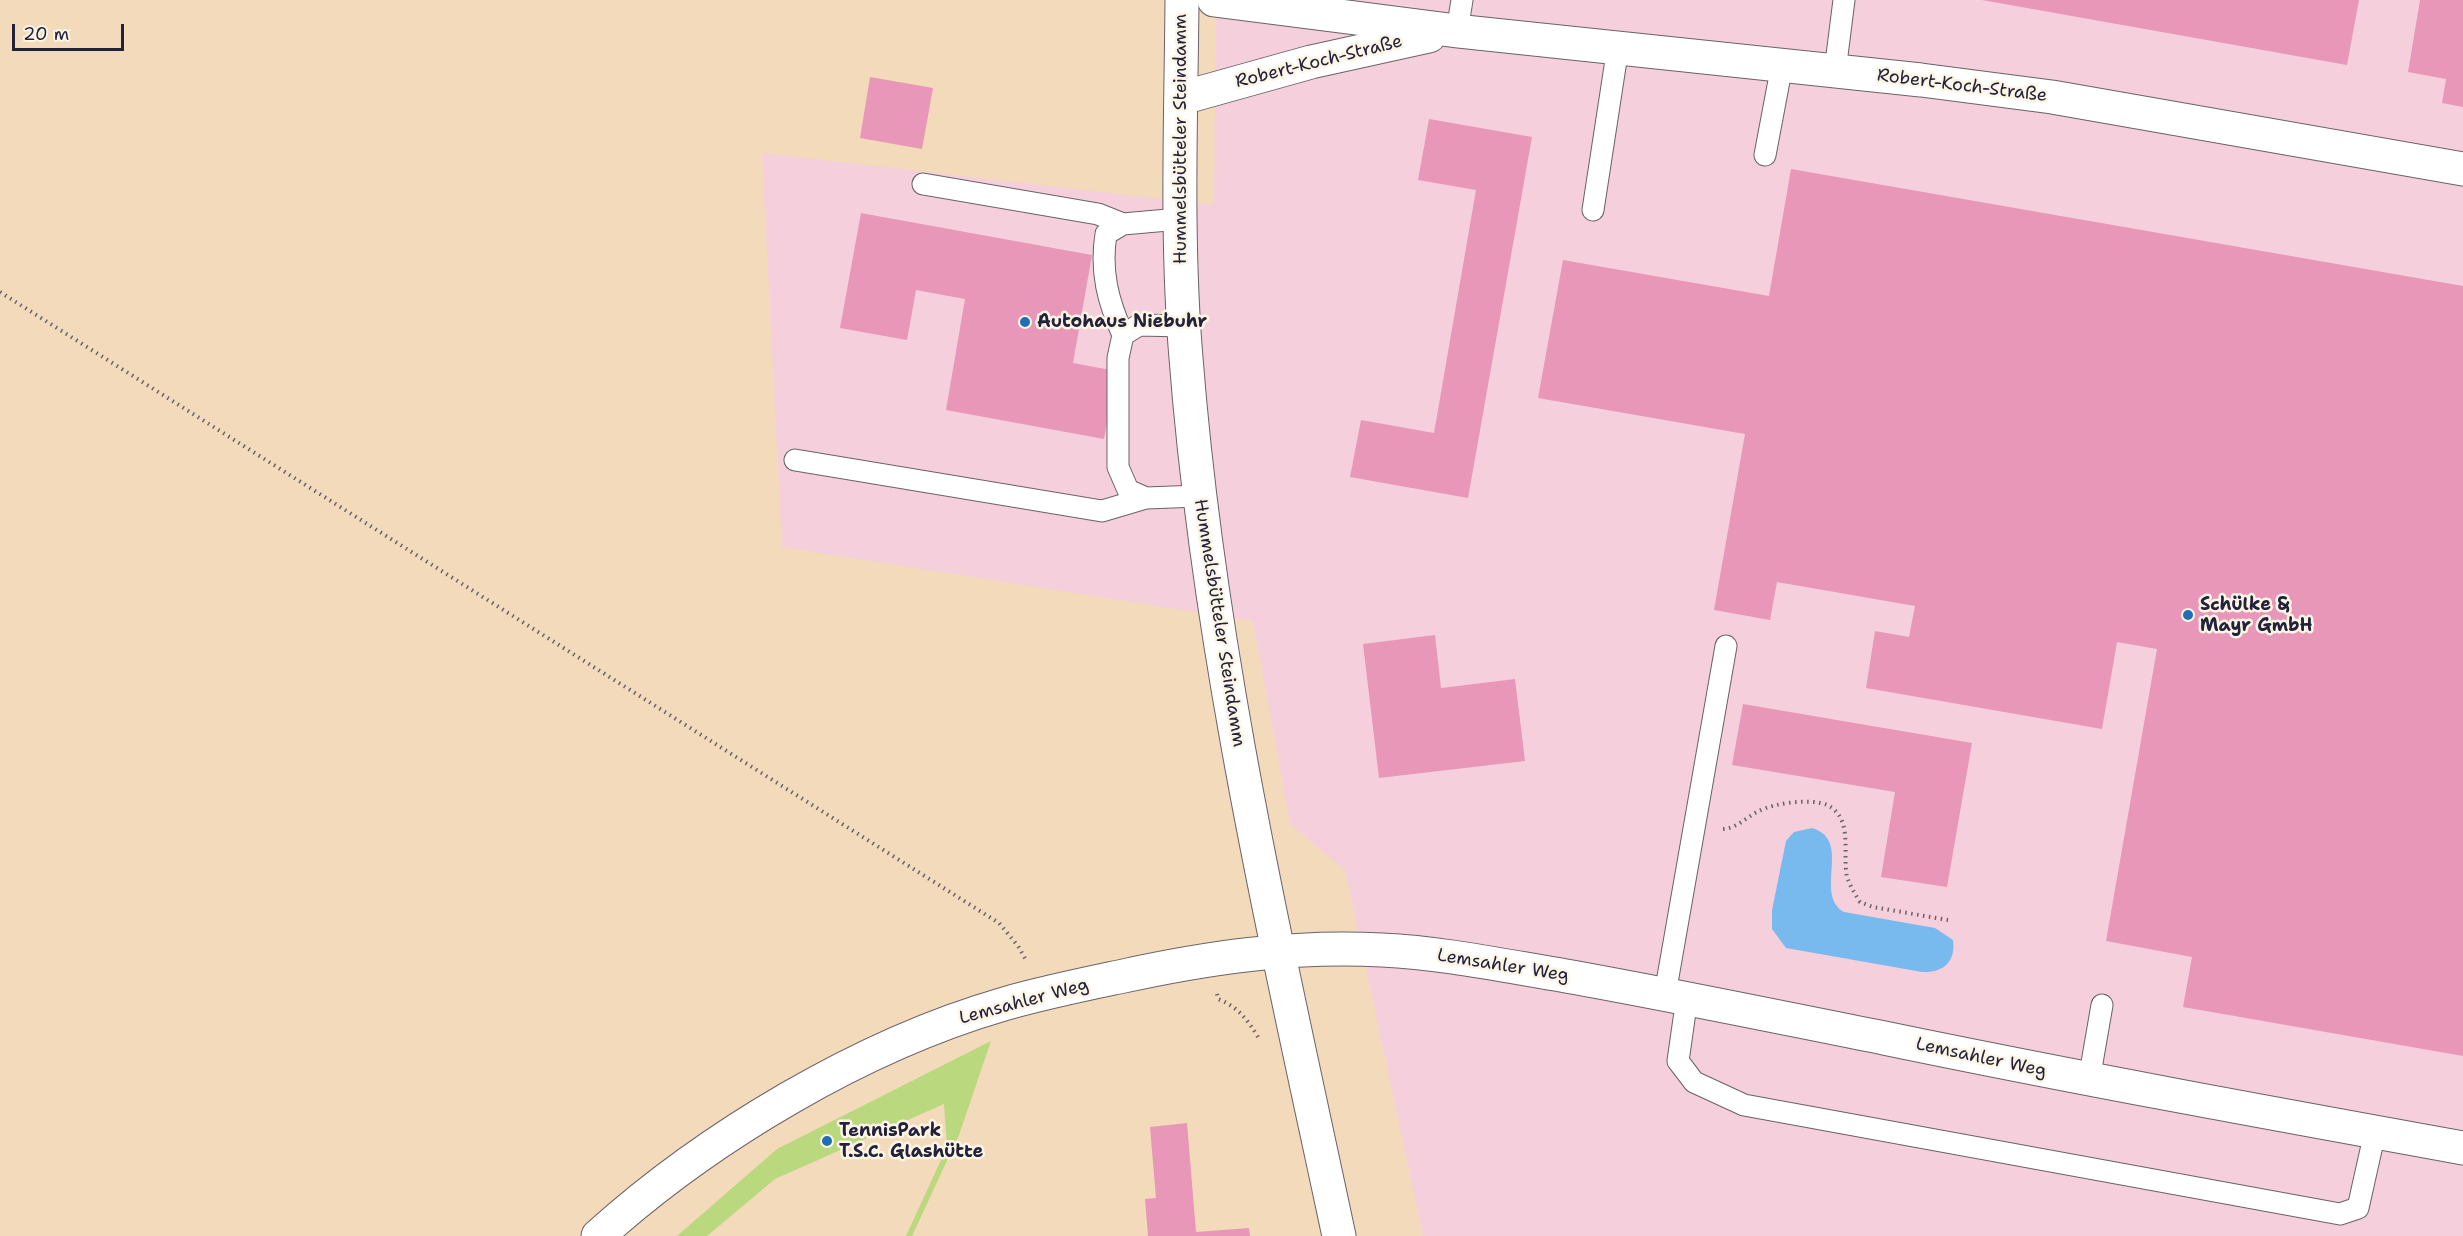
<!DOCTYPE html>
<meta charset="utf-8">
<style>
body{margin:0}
#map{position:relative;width:2463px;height:1236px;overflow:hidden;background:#f3dabb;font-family:"Shantell Sans",sans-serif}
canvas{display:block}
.scale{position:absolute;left:12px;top:24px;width:112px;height:27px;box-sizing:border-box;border:3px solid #22223b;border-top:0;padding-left:8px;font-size:18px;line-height:21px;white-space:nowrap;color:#22223b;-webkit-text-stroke:4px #fcf5e5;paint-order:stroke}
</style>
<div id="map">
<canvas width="2463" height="1236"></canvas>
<div class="scale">20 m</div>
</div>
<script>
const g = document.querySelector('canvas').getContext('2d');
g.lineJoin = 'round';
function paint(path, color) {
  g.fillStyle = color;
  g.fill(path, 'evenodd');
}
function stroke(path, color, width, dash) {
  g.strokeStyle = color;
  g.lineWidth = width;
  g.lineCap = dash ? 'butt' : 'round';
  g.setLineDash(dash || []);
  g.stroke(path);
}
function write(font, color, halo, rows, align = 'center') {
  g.font = font + ' "Shantell Sans",sans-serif';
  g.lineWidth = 5;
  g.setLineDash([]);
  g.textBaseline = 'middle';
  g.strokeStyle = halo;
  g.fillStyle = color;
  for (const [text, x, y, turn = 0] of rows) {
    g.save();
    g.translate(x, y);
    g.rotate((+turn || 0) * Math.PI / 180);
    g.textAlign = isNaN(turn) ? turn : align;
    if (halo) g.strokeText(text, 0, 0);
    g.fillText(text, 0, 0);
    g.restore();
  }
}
const built = new Path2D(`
 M 1216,0 L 2463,0 L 2463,1236 L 1423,1236 L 1345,870 L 1290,824 L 1253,621 L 782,547 L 762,153 L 1214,205 Z`);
const green = new Path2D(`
 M 991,1041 L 959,1135 L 912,1236 L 906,1236 L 947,1147 L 944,1104 L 775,1179 L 707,1236 L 677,1236 L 777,1149 Z`);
const water = new Path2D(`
 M 1812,828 C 1853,840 1813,894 1844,912 L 1935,928 L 1953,940 C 1956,962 1943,973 1922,972 L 1786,948 L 1772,929 L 1772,910 L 1786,841 L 1794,832 Z`);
const building = new Path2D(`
 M 1982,0 L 2359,0 L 2347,65 Z
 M 2420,0 L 2463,0 L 2463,107 L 2442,103 L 2446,79 L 2408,72 Z
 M 870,77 L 933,88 L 922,149 L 860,138 Z
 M 1429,119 L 1532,137 L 1468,498 L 1350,477 L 1361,420 L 1434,433 L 1476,190 L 1418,180 Z
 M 1791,169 L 2463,286 L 2463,1056 L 2183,1007 L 2192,957 L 2106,941 L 2157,649 L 2117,642 L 2102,729 L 1866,688 L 1875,631 L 1909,637 L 1915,606 L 1777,582 L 1770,620 L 1714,610 L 1745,434 L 1538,398 L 1563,260 L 1769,296 Z
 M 861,213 L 1092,255 L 1073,363 L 1116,371 L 1104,439 L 946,410 L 965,299 L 916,290 L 907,340 L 840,328 Z
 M 1435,635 L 1441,688 L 1515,679 L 1525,761 L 1379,778 L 1363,644 Z
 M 1743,704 L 1972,743 L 1947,887 L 1881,877 L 1895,792 L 1732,765 Z
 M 1187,1123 L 1196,1232 L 1249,1228 L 1250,1236 L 1148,1236 L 1145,1199 L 1156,1198 L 1150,1127 Z`);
const path = new Path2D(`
 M 0,292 L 999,923 L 1018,946 L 1026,960
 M 1723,829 C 1738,828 1746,817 1759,811 C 1774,803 1811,798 1827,805 C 1854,818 1842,854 1847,877 C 1850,886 1855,894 1860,902 L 1873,907 L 1948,920
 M 1217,994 L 1218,999 C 1238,1007 1247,1019 1258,1037`);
const lane = new Path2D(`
 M 1457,31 L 1462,0
 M 1835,71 L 1844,0
 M 1765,155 L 1782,65
 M 923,184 L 1098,214 L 1123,224
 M 1593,210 L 1618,47
 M 1184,326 L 1139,325 L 1123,335 L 1118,358 L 1118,467 L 1128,490 L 1146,498 L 1199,496
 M 1123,335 C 1108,301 1100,272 1106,234 L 1123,224 L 1179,219
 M 795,460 L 1102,511 L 1146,498
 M 1665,994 L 1726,646
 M 1687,998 L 1678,1061 L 1694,1082 L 1744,1105 L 2340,1214 L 2358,1208 L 2375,1132
 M 2089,1080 L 2102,1005`);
const street = new Path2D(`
 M 1214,0 L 1457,31 L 1921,80 L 2052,97 L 2463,169
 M 1182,98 L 1311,62 L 1429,36
 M 598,1236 C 708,1137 862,1045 1004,1004 C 1042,993 1081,985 1119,977 C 1205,958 1293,945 1382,950 C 1444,953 1505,966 1566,976 C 1673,995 1778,1017 1884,1038 C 2077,1078 2270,1113 2463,1148`);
const secondary = new Path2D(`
 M 1182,0 C 1181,120 1176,239 1186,358 C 1209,655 1277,945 1339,1236`);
const markers = [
 [1025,322,6,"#1f6fb2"],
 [2188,615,6,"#1f6fb2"],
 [827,1141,6,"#1f6fb2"]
];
const streetNames = [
 ["Robert-Koch-Straße",1319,62,-14],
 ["Robert-Koch-Straße",1962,86,7],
 ["Hummelsbütteler Steindamm",1181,139,-90],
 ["Hummelsbütteler Steindamm",1219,623,81],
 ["Lemsahler Weg",1503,966,9],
 ["Lemsahler Weg",1024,1002,-15],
 ["Lemsahler Weg",1981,1058,12]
];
const poiNames = [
 ["Autohaus Niebuhr",1037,322],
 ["Schülke &",2200,605],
 ["Mayr GmbH",2200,626],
 ["TennisPark",839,1131],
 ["T.S.C. Glashütte",839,1152]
];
paint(built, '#f5cfdb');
paint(green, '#bad87e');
paint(water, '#78baed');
paint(building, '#e897b8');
stroke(lane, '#6b6268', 23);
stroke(street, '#6b6268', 35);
stroke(secondary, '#6b6268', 35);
stroke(path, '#6b6268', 4, [1.5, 4.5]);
stroke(lane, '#fff', 21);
stroke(street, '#fff', 33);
stroke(secondary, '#fff', 33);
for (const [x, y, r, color] of markers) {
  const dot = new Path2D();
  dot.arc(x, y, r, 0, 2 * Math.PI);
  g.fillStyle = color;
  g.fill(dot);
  stroke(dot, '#fcf5e5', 2);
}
write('18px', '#22223b', '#fcf5e5', streetNames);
write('bold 18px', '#22223b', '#fcf5e5', poiNames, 'left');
</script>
